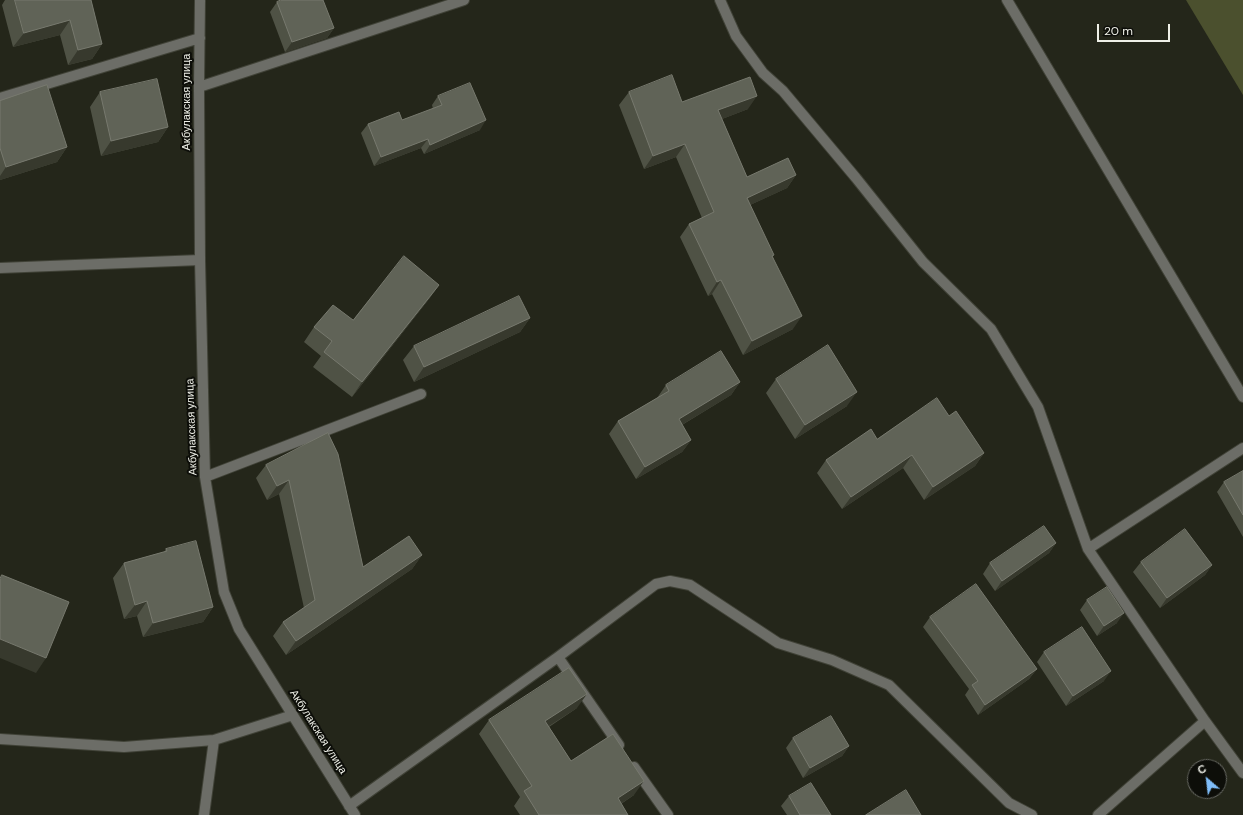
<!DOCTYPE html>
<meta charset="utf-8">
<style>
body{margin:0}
#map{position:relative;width:1243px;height:815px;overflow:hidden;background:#24261a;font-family:"DM Sans",sans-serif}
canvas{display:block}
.north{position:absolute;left:1187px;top:759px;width:40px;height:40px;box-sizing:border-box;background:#0d0e09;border:1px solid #676862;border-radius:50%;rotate:332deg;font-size:11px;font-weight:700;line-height:16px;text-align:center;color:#eff0e8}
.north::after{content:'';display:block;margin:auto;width:14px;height:18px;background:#7fbdf9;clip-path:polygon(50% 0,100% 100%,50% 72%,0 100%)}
.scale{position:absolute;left:1097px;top:24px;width:73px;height:18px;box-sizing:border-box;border:2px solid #eff0e8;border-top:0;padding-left:5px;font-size:12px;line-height:14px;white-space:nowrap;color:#eff0e8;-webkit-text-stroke:3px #0d0e09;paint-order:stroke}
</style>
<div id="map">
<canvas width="1243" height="815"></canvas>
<div class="north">С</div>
<div class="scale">20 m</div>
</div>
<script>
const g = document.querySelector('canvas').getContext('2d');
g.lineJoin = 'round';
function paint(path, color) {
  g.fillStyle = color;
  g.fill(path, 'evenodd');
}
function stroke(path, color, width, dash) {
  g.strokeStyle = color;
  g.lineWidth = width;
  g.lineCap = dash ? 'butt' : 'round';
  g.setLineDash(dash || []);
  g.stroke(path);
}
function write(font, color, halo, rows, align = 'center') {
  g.font = font + ' "DM Sans",sans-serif';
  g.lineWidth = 4;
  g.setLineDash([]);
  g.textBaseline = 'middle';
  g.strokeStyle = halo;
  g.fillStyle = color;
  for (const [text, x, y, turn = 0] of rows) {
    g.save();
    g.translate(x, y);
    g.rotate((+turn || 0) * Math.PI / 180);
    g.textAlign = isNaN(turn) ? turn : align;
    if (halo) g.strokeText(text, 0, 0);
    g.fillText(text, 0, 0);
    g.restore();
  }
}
const green = new Path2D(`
 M 1186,0 L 1243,0 L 1243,95 Z`);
const minor = new Path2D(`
 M 200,0 L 199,87 L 200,260 L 205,477 L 224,592 L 239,629 L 355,815
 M 720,0 L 736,36 L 763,73 L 783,91 L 856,178 L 923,262 L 991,329 L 1038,407 L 1088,549 L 1205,721 L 1243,773
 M 1007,0 L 1243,397
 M 199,87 L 464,0
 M 0,98 L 200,38
 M 0,268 L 200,260
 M 205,477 L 421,394
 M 1088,549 L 1243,448
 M 558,657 L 619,745
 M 0,739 L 124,747 L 214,740 L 293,715
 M 634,767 L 668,815
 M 349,806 L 558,657 L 656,584 L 670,581 L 690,585 L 778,643 L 832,660 L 889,685 L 1009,803 L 1032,815
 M 204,815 L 214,740
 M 1098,815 L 1205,721`);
const wall = new Path2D(`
 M 5,0 L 91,0 L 102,44 L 92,59 L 68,65 L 60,35 L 13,47 L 2,5 Z
 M 277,2 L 334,28 L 327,38 L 285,52 L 270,12 Z
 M 100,92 L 168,127 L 158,142 L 101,156 L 90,107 Z
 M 629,92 L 682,102 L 748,109 L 722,119 L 747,177 L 796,175 L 787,188 L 750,205 L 773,257 L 793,329 L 743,355 L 712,294 L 708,296 L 680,237 L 689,224 L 702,218 L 676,157 L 644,169 L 619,105 Z
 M 438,96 L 480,130 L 424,154 L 421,148 L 374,166 L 361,133 L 368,124 L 402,120 L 433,109 L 432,105 Z
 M 0,101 L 67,147 L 57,162 L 0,180 Z
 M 439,285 L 429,299 L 352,397 L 313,367 L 321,356 L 304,342 L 314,327 L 353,320 Z
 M 530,318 L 520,332 L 414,382 L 403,360 L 414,346 Z
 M 776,379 L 847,406 L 795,439 L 766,393 Z
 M 740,382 L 731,395 L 682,425 L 691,440 L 682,452 L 636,479 L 609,434 L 618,421 L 657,398 L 666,385 Z
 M 949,416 L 984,453 L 975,466 L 924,500 L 903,468 L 842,509 L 817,473 L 826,460 L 877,439 Z
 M 328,433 L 363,567 L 422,555 L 412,569 L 286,655 L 273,636 L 283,622 L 304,608 L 279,494 L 267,500 L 256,478 L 266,465 Z
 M 1243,471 L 1243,537 L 1217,492 L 1224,482 Z
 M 1056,543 L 1049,553 L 995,591 L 983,574 L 990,563 Z
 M 166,549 L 213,607 L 203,622 L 143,637 L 137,616 L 124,619 L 113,578 L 124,563 L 164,552 Z
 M 1141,562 L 1212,565 L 1205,575 L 1160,608 L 1133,572 Z
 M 1087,600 L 1117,623 L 1097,636 L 1080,610 Z
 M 930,617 L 1037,669 L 1029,679 L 978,715 L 965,695 L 969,689 L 923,627 Z
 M 1044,652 L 1104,681 L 1066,706 L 1037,662 Z
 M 577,708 L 549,727 L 571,761 L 634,795 L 621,804 L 628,815 L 520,815 L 514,806 L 520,797 L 479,734 L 489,720 Z
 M 793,738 L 849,746 L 842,756 L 803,778 L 786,748 Z
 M 789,796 L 831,815 L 787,815 L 781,806 Z`);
const shadedWall = new Path2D(`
 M 70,20 L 60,35 L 13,47 L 24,33 Z
 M 334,28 L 327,38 L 285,52 L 292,42 Z
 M 102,44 L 92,59 L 68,65 L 78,50 Z
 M 757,96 L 748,109 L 709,124 L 718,110 Z
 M 486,120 L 480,130 L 424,154 L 430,145 Z
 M 168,127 L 158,142 L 101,156 L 111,141 Z
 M 428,139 L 421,148 L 374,166 L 381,157 Z
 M 685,144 L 676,157 L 644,169 L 653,156 Z
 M 67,147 L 57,162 L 0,180 L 0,176 L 6,167 Z
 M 796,175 L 787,188 L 737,211 L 747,198 Z
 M 721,280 L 712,294 L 708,296 L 717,282 Z
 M 439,285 L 429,299 L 352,397 L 362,382 Z
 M 802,316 L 793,329 L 743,355 L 752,341 Z
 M 530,318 L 520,332 L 414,382 L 424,367 Z
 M 740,382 L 731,395 L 670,432 L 679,419 Z
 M 857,392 L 847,406 L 795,439 L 805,425 Z
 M 691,440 L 682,452 L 636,479 L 645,467 Z
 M 984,453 L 975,466 L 924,500 L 933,487 Z
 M 912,455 L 903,468 L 842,509 L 851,497 Z
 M 289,480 L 279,494 L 267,500 L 277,486 Z
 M 1056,543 L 1049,553 L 995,591 L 1002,581 Z
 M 422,555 L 412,569 L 286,655 L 296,641 Z
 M 1212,565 L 1205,575 L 1160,608 L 1167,598 Z
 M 147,601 L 137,616 L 124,619 L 135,605 Z
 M 213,607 L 203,622 L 143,637 L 153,623 Z
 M 1124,613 L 1117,623 L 1097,636 L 1104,626 Z
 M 0,639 L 46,658 L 36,673 L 0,658 Z
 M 1037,669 L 1029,679 L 978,715 L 985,705 Z
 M 1111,671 L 1104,681 L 1066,706 L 1073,696 Z
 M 587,694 L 577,708 L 535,735 L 545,721 Z
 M 849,746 L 842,756 L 803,778 L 810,768 Z
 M 644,781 L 634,795 L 608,812 L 618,798 Z`);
const building = new Path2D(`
 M 15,0 L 91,0 L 102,44 L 78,50 L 70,20 L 24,33 Z
 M 281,0 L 323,0 L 334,28 L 292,42 L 277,2 Z
 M 672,75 L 682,102 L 750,77 L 757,96 L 718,110 L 747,177 L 788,158 L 796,175 L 747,198 L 774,255 L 772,256 L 802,316 L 752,341 L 721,280 L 717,282 L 689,224 L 714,212 L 685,144 L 653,156 L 629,92 Z
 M 157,79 L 168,127 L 111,141 L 100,92 Z
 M 470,83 L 486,120 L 430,145 L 428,139 L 381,157 L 368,124 L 399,112 L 402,120 L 442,105 L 438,96 Z
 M 47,85 L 67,147 L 6,167 L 0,148 L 0,101 Z
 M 404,256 L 439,285 L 362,382 L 324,352 L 332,341 L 314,327 L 333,305 L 353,320 Z
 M 519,296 L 530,318 L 424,367 L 414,346 Z
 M 828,345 L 857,392 L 805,425 L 776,379 Z
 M 721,351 L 740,382 L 679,419 L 691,440 L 645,467 L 618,421 L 669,391 L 666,385 Z
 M 937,398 L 949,416 L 956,411 L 984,453 L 933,487 L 912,455 L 851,497 L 826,460 L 871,429 L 877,439 Z
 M 328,433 L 338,454 L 363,567 L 409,536 L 422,555 L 296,641 L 283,622 L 315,600 L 289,480 L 277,486 L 266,465 Z
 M 1243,471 L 1243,515 L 1224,482 Z
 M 1044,526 L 1056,543 L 1002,581 L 990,563 Z
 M 1185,529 L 1212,565 L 1167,598 L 1141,562 Z
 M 196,541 L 213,607 L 153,623 L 147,601 L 135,605 L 124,563 L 167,551 L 166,549 Z
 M 2,575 L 69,602 L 46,658 L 0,639 L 0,579 Z
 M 976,584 L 1037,669 L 985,705 L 972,685 L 978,681 L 930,617 Z
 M 1107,587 L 1124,613 L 1104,626 L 1087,600 Z
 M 1082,627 L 1111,671 L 1073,696 L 1044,652 Z
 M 569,668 L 587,694 L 545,721 L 571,761 L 613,734 L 644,781 L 618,798 L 628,815 L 539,815 L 524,791 L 532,786 L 489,720 Z
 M 831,716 L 849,746 L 810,768 L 793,738 Z
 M 811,783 L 831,815 L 800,815 L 789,796 Z
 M 906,790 L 921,815 L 866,815 Z`);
const streetNames = [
 ["Акбулакская улица",187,102,-90],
 ["Акбулакская улица",192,427,-92],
 ["Акбулакская улица",318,732,58]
];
paint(green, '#4b502e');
stroke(minor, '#404237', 12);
stroke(minor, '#6c6d67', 10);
paint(wall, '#4f5245');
paint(shadedWall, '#37392d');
paint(building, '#606357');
stroke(building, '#77796e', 1);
write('11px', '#eff0e8', '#0d0e09', streetNames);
</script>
